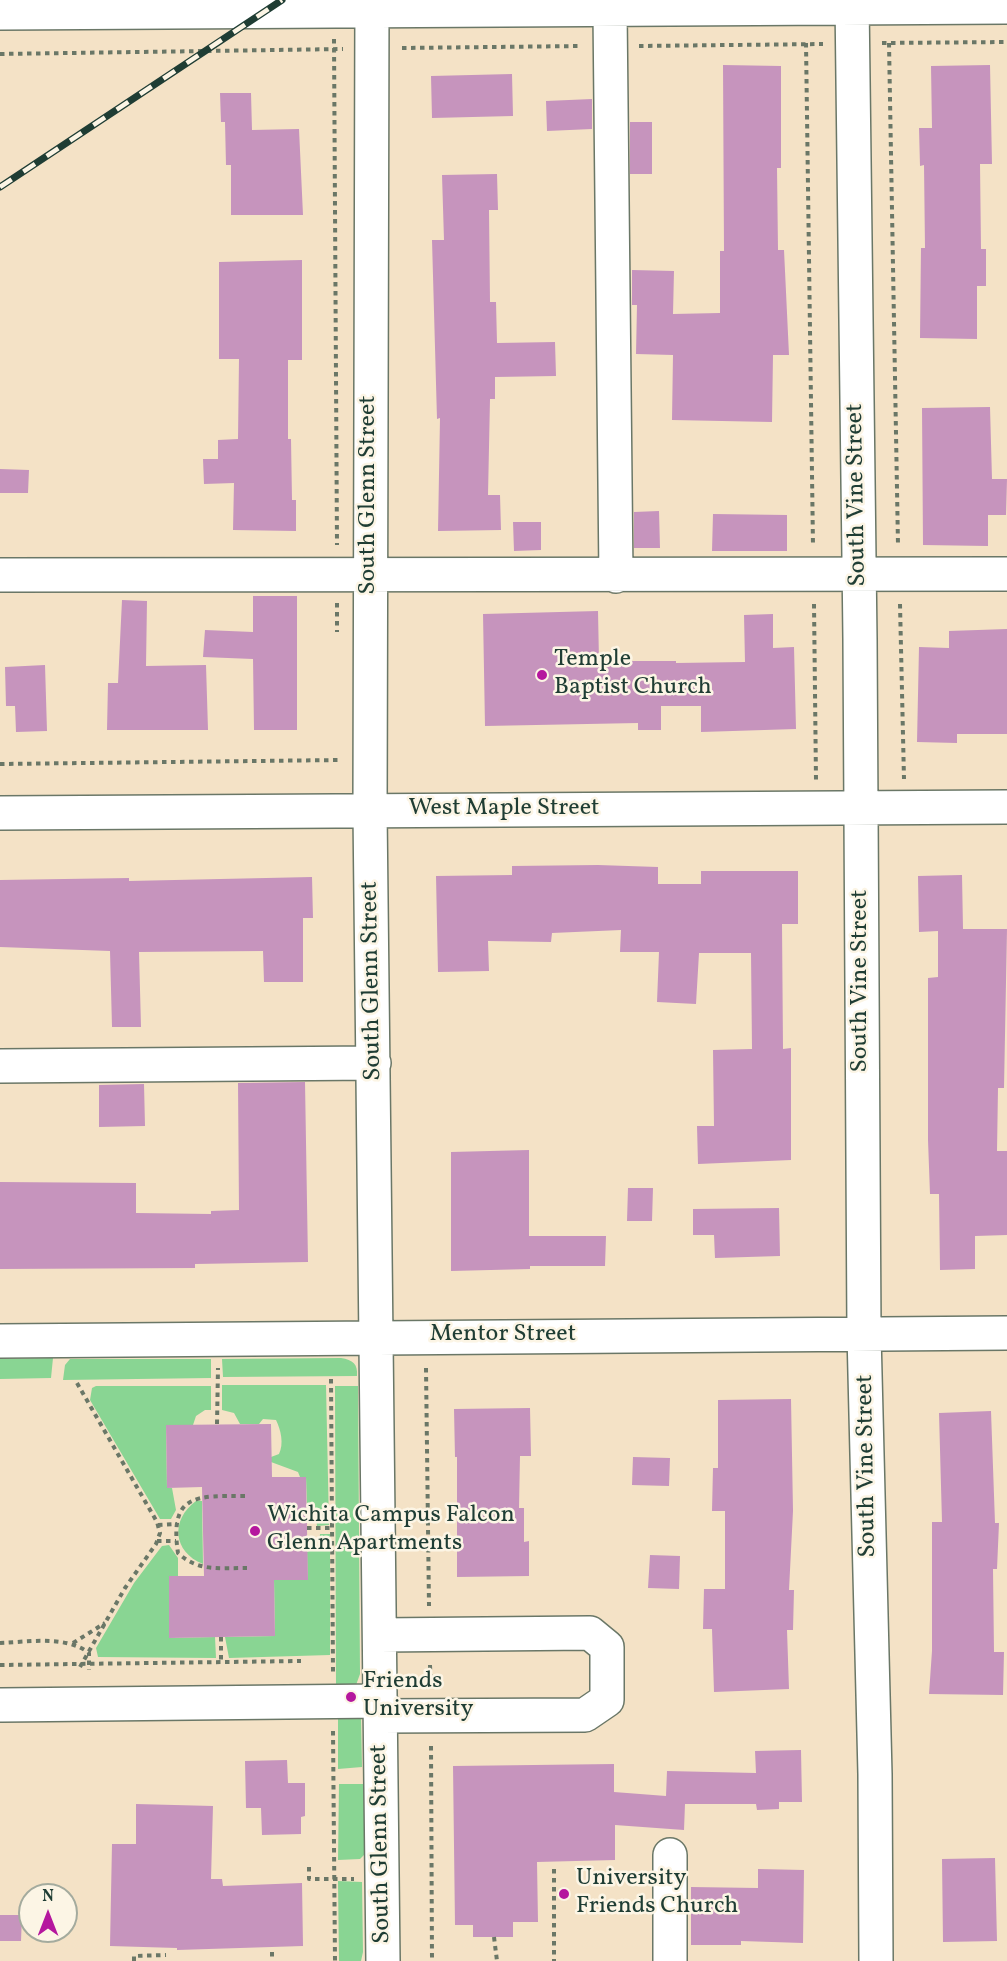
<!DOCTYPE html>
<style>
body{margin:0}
#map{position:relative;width:1007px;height:1961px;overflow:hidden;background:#f4e2c6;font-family:Vollkorn,serif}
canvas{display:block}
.north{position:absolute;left:18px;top:1883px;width:60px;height:60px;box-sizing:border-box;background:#fcf5e5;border:2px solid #a4ab9e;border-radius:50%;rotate:0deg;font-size:16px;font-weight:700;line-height:24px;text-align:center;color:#1f3d34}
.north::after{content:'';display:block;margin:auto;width:21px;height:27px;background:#b5179e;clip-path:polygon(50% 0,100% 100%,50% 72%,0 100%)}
</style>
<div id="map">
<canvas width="1007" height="1961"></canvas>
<div class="north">N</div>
</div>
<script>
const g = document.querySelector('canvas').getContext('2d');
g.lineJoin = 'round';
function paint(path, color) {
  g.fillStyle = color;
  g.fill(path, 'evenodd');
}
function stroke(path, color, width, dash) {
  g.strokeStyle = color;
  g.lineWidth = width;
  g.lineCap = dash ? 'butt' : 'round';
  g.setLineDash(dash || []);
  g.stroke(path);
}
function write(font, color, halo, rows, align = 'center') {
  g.font = font + ' Vollkorn,serif';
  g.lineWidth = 5;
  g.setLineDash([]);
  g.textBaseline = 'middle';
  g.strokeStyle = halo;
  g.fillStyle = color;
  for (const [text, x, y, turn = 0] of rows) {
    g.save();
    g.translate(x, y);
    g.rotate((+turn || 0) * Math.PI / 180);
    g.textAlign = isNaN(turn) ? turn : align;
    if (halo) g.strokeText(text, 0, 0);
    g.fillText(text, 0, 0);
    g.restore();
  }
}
const green = new Path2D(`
 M 53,1358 L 51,1378 L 0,1379 L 0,1359 Z
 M 341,1358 C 353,1360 358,1364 357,1376 L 223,1377 L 222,1359 Z
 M 70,1359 L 211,1359 L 211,1378 L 63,1380 L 65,1365 Z
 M 222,1385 L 326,1385 L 329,1525 L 317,1526 L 316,1516 L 307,1507 L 306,1477 L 300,1477 L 298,1472 L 271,1462 L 271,1457 L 279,1454 C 284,1444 281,1430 276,1420 L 263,1419 L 259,1424 L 240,1424 L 234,1413 L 222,1410 Z
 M 96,1386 L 211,1386 L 211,1410 L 205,1410 L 196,1416 L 193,1425 L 166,1426 L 167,1488 L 172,1488 L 176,1510 L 171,1519 L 160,1519 L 90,1400 L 92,1388 Z
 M 335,1386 L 358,1386 L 360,1674 L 356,1685 L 336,1687 Z
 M 196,1501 L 202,1501 L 203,1564 C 173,1552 170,1520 196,1501 Z
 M 320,1534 L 330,1534 L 330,1655 L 229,1658 L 225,1637 L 275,1636 L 274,1580 L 308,1580 L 307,1552 L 319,1546 Z
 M 169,1545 L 178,1558 L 178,1576 L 169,1576 L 169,1638 L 215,1637 L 216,1658 L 98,1657 L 96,1648 L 134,1583 L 162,1546 Z
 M 338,1713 L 361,1715 L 362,1767 L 338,1769 Z
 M 339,1784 L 364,1784 L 364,1855 L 360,1859 L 338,1860 Z
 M 338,1881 L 362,1882 L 363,1952 L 361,1961 L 339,1961 Z`);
const building = new Path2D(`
 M 723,65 L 781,66 L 781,168 L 777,168 L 778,250 L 784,250 L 789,355 L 773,355 L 772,422 L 672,420 L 673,355 L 636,354 L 637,305 L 632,305 L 632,270 L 674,271 L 673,314 L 720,313 L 720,251 L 724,251 Z
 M 990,65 L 992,164 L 980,164 L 981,249 L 986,249 L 986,286 L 977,286 L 977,339 L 920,338 L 921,248 L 925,248 L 924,165 L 920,166 L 919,128 L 932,128 L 931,66 Z
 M 512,74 L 513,116 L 432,118 L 431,76 Z
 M 220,93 L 251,93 L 252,130 L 299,129 L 303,215 L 231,215 L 231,165 L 226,165 L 225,122 L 221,122 Z
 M 592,99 L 592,129 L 547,131 L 546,101 Z
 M 630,122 L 652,122 L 652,174 L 630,174 Z
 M 497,174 L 498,210 L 489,210 L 490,302 L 496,302 L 497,343 L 555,342 L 556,376 L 495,377 L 495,399 L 490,399 L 488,495 L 500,495 L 501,530 L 438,531 L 440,418 L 437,419 L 432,240 L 444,240 L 442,175 Z
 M 302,260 L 302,360 L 288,360 L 288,439 L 291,439 L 292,500 L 296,500 L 296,531 L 233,530 L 234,483 L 204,484 L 203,459 L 218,459 L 218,440 L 238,439 L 239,359 L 219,359 L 219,262 Z
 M 990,407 L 992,479 L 1007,479 L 1006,515 L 988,515 L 988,546 L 923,545 L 922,408 Z
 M 0,469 L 29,470 L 28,493 L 0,493 Z
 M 659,511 L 660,548 L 634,548 L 634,512 Z
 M 713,514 L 787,515 L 787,551 L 712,551 Z
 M 513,522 L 541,522 L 541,550 L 514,551 Z
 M 253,596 L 297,596 L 297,730 L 254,730 L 253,659 L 203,657 L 205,630 L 253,632 Z
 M 122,600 L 147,601 L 146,666 L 206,665 L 208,730 L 107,730 L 108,683 L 118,683 Z
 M 598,611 L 599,661 L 676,661 L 676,663 L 745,662 L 744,615 L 773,614 L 773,648 L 794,647 L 796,729 L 701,732 L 701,706 L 661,706 L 661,730 L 638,730 L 638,723 L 485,726 L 483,614 Z
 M 1007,629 L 1007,734 L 957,734 L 957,743 L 917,742 L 919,647 L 949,648 L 949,631 Z
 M 45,665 L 47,731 L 16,732 L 15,706 L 6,706 L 5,667 Z
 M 598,865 L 658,867 L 658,884 L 701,884 L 701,871 L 798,871 L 798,924 L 782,924 L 783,1049 L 791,1048 L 791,1160 L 698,1164 L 697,1126 L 714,1126 L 713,1050 L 752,1049 L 751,953 L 699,953 L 696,1004 L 657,1002 L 659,952 L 620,952 L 621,930 L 552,933 L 551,942 L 488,941 L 489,971 L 438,972 L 436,876 L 512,875 L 512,866 Z
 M 962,875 L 963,929 L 1007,929 L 1004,1088 L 998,1088 L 997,1151 L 1007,1151 L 1007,1235 L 975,1236 L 975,1269 L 940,1270 L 939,1194 L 930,1194 L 928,1140 L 928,978 L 938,977 L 938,931 L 919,932 L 918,876 Z
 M 312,877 L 313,918 L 303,918 L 303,982 L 264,982 L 263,951 L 139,952 L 141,1027 L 112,1027 L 110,951 L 0,947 L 0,880 L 129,878 L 129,881 Z
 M 305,1082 L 308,1262 L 195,1264 L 195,1268 L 0,1269 L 0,1182 L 136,1183 L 136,1213 L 211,1214 L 211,1211 L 239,1210 L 238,1083 Z
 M 144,1084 L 145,1126 L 99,1127 L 99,1085 Z
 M 529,1150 L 529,1236 L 606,1236 L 605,1266 L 530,1266 L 530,1269 L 451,1271 L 451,1152 Z
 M 628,1188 L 653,1188 L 652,1221 L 627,1221 Z
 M 779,1208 L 780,1256 L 715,1258 L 714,1235 L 693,1235 L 693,1209 Z
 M 791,1399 L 793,1511 L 789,1590 L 794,1590 L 793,1630 L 787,1630 L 789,1689 L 714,1692 L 712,1629 L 703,1629 L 704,1589 L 725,1589 L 725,1511 L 712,1511 L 713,1468 L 718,1468 L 718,1400 Z
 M 530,1408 L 531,1456 L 520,1456 L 519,1508 L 524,1508 L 524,1542 L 529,1541 L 529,1576 L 457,1577 L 457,1457 L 455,1457 L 454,1409 Z
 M 991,1411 L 995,1523 L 999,1523 L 997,1569 L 993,1569 L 994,1652 L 1004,1652 L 1003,1695 L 929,1694 L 932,1651 L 932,1522 L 942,1522 L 939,1413 Z
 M 271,1424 L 272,1477 L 306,1477 L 308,1580 L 274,1580 L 275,1636 L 169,1638 L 169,1576 L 204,1576 L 202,1487 L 167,1488 L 166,1425 Z
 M 633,1457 L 670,1458 L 669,1486 L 632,1485 Z
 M 650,1555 L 680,1556 L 679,1589 L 648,1588 Z
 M 801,1750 L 802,1802 L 779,1802 L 779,1809 L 757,1810 L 756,1804 L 685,1804 L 684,1830 L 615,1825 L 615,1860 L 537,1862 L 538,1922 L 513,1922 L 513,1937 L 473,1937 L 473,1925 L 455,1925 L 453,1766 L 614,1764 L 614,1792 L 666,1796 L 667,1771 L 756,1773 L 755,1751 Z
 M 287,1760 L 288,1783 L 305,1783 L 305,1816 L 301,1817 L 301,1834 L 262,1835 L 261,1808 L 246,1808 L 245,1761 Z
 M 136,1804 L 213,1806 L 211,1879 L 222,1879 L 223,1886 L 302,1883 L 303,1946 L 177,1950 L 177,1948 L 110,1946 L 112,1844 L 136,1844 Z
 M 995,1858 L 997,1941 L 943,1942 L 942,1859 Z
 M 758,1869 L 804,1870 L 803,1943 L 741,1941 L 741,1945 L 691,1945 L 691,1887 L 758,1888 Z
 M 0,1915 L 22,1915 L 21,1941 L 0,1941 Z`);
const path = new Path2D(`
 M 334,39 L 337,545
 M 806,43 L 813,546
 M 882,43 L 1007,42
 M 889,43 L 898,545
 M 639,46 L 823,44
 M 402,48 L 580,46
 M 0,54 L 343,49
 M 337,603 L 337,632
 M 814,604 L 816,780
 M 900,604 L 904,779
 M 0,764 L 341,760
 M 426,1368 L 429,1606
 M 331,1379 L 333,1672
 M 77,1383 L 157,1522 L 160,1533 L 156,1544 L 125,1588 L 80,1667
 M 217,1424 L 218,1368
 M 245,1496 C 197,1496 169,1493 178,1553 C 198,1572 221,1568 247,1568
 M 158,1525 L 177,1524
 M 307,1528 L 332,1528
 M 157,1541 L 176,1541
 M 221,1637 L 221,1662
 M 0,1643 C 28,1642 66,1635 89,1653 L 89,1670
 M 73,1643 L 105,1623
 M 0,1665 L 301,1661
 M 430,1665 L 431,1687
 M 333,1731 L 335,1961
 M 431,1746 L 432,1961
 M 309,1867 L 309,1879 L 354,1879
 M 554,1869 L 554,1961
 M 494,1937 L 497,1961
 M 272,1952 L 272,1961
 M 134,1961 L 134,1956 L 166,1955`);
const minor = new Path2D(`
 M 372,0 L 370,811 L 383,1961
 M 852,0 L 860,639 L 864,1334 L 875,1774 L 876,1961
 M 610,11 L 616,576
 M 0,13 L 1007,7
 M 0,575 L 1007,574
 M 0,813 L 1007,807
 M 0,1066 L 374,1063
 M 0,1341 L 1007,1333
 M 380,1635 L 590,1633 L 607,1647 L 607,1700 L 585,1715 L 381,1716
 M 2,1705 L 381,1701
 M 670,1855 L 670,1961`);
const rail = new Path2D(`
 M 0,187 L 282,0`);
const markers = [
 [542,675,6,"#b5179e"],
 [255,1531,6,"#b5179e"],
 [351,1697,6,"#b5179e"],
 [564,1894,6,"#b5179e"]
];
const streetNames = [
 ["South Glenn Street",370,495,-90],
 ["South Vine Street",858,495,-91],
 ["West Maple Street",504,810],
 ["South Glenn Street",373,981,-91],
 ["South Vine Street",862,981,-90],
 ["Mentor Street",503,1336],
 ["South Vine Street",868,1466,-91],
 ["South Glenn Street",382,1844,-91]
];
const poiNames = [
 ["Temple",554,661],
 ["Baptist Church",554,689],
 ["Wichita Campus Falcon",267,1517],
 ["Glenn Apartments",267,1545],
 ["Friends",363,1683],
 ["University",363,1711],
 ["University",576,1880],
 ["Friends Church",576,1908]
];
paint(green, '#89d593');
paint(building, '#c694bd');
stroke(minor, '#6a7767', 36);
stroke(path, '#6a7767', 4, [4.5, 4.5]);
stroke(minor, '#fff', 33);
stroke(rail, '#1f3d34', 7);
stroke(rail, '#fcf5e5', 4.5, [14]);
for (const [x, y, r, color] of markers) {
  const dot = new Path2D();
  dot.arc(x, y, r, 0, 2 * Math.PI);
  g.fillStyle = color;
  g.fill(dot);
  stroke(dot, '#fcf5e5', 2);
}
write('24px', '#1f3d34', '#fcf5e5', streetNames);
write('24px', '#1f3d34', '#fcf5e5', poiNames, 'left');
</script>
